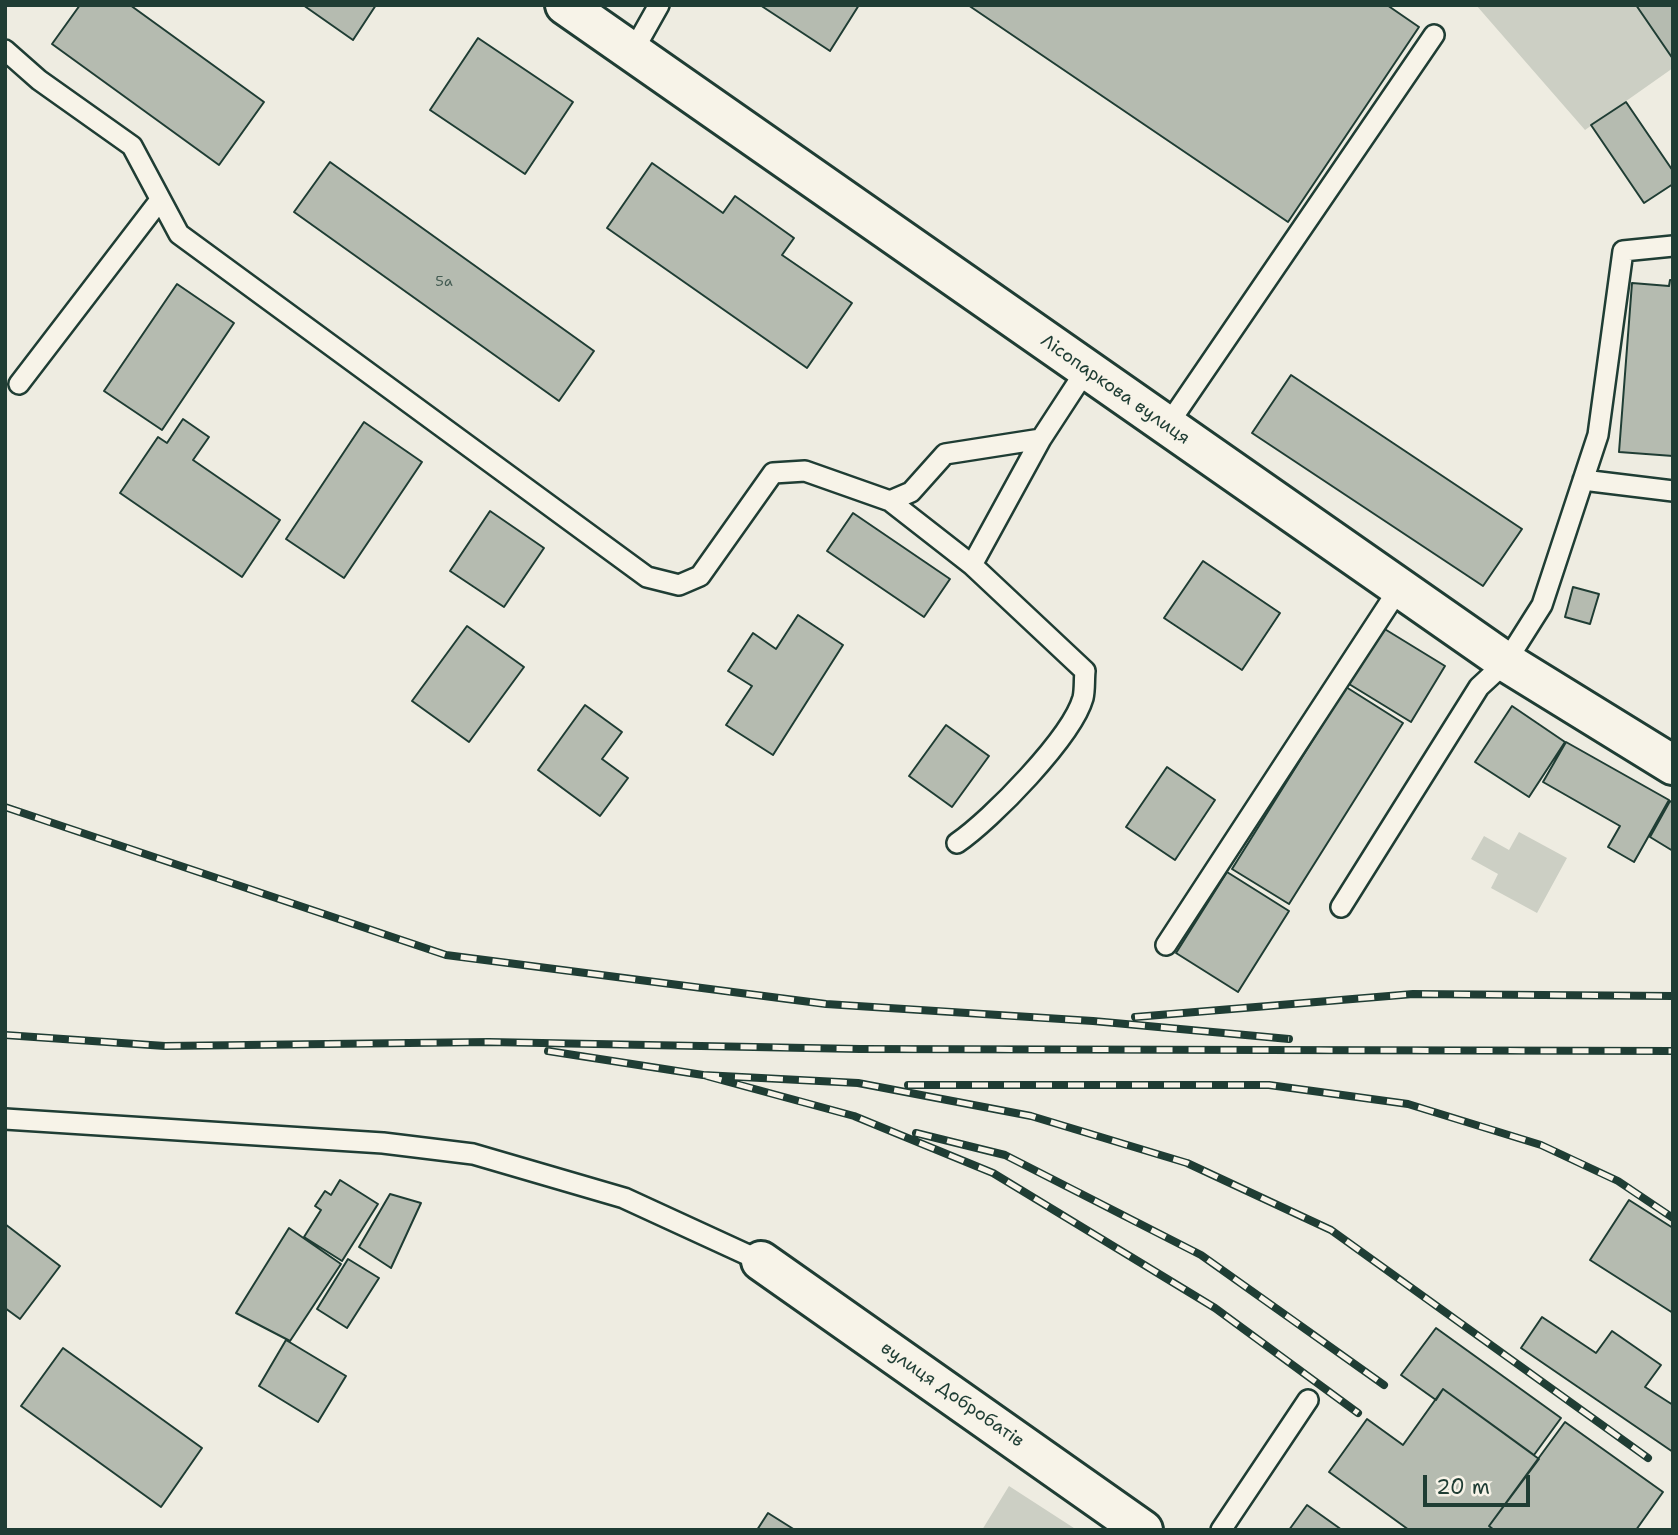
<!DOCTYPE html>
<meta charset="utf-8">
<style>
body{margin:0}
#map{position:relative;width:1678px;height:1535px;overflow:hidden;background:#eeece1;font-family:"Shantell Sans",sans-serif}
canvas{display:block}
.frame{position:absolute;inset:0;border:7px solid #1f3d34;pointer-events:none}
.scale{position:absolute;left:1423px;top:1475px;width:107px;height:32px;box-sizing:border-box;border:4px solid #1f3d34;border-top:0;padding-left:9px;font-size:21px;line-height:24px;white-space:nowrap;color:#1f3d34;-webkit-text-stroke:5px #f7f3e8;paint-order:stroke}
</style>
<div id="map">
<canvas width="1678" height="1535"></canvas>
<div class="frame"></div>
<div class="scale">20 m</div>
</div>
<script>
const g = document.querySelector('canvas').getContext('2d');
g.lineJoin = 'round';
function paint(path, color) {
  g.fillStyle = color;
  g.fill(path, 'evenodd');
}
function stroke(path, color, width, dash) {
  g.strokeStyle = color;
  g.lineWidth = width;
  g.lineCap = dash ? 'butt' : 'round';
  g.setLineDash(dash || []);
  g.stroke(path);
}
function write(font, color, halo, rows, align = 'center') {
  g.font = font + ' "Shantell Sans",sans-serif';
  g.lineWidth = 5;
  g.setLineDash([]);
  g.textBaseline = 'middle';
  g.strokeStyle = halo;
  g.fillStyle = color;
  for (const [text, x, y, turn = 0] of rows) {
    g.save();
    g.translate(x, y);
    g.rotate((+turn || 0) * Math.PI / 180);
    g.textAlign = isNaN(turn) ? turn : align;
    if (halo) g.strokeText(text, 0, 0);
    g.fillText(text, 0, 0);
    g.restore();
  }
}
const green = new Path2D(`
 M 1476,5 L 1636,5 L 1673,59 L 1673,68 L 1585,130 Z
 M 1519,832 L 1567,858 L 1537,913 L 1491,888 L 1498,874 L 1471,859 L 1484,836 L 1509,850 Z
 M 1009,1486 L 1077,1530 L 982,1530 Z`);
const building = new Path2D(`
 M 80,5 L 130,5 L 264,102 L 219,165 L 52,44 Z
 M 303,5 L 376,5 L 353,40 Z
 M 760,5 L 859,5 L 830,51 Z
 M 968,5 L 1387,5 L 1419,27 L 1288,222 Z
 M 1636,5 L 1673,5 L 1673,59 Z
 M 478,38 L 573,102 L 525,174 L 430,110 Z
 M 1626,102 L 1673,171 L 1673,184 L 1644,203 L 1591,125 Z
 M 330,162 L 594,351 L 559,401 L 294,212 Z
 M 652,163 L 723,213 L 735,196 L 794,238 L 782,255 L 852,303 L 807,368 L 607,228 Z
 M 1670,280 L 1673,280 L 1673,456 L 1619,452 L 1632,283 L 1669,286 Z
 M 177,284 L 234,323 L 162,430 L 104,391 Z
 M 1291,375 L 1522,529 L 1483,586 L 1252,433 Z
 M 183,419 L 209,437 L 193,460 L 280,520 L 242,577 L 120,493 L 158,437 L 167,443 Z
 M 364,422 L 422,462 L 344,578 L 286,539 Z
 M 490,511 L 544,548 L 504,607 L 450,571 Z
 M 853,513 L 950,579 L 924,617 L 827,551 Z
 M 1203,561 L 1280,613 L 1242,670 L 1164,618 Z
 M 1573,587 L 1599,594 L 1590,624 L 1565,617 Z
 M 798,615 L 843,645 L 773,755 L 726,725 L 752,686 L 728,671 L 753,633 L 776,649 Z
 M 467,626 L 524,667 L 469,742 L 412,701 Z
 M 1383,628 L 1445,666 L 1411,722 L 1349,684 Z
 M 1346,687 L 1403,723 L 1289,904 L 1232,869 Z
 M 585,705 L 622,732 L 602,759 L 628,778 L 600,816 L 538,770 Z
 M 1512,706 L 1565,742 L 1529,797 L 1475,762 Z
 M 946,725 L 989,756 L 952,807 L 909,776 Z
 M 1566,742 L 1669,800 L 1634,862 L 1608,847 L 1620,826 L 1543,782 Z
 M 1167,767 L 1215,800 L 1175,860 L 1126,827 Z
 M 1670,801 L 1673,803 L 1673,851 L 1650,837 Z
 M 1227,872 L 1289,911 L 1238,992 L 1176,953 Z
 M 340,1180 L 378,1204 L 342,1261 L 304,1237 L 321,1210 L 315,1206 L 325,1191 L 331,1195 Z
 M 390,1194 L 421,1203 L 391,1268 L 359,1247 Z
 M 1629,1200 L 1673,1228 L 1673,1313 L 1590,1260 Z
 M 5,1224 L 60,1266 L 20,1319 L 5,1308 Z
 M 289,1228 L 341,1264 L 290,1341 L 236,1313 Z
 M 348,1259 L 379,1278 L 347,1328 L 317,1309 Z
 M 1542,1317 L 1596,1353 L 1612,1331 L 1661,1365 L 1645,1387 L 1673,1405 L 1673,1452 L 1521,1348 Z
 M 1436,1328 L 1561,1418 L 1534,1455 L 1443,1389 L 1436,1400 L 1401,1375 Z
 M 286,1340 L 346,1376 L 318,1422 L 259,1386 Z
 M 63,1348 L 202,1448 L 161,1507 L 21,1406 Z
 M 1443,1389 L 1539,1459 L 1489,1526 L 1494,1530 L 1409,1530 L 1329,1472 L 1367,1419 L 1403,1445 Z
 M 1565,1422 L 1663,1492 L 1636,1530 L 1494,1530 L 1489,1526 Z
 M 1307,1505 L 1342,1530 L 1289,1530 Z
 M 768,1513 L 795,1530 L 757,1530 Z`);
const lane = new Path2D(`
 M 5,50 L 39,80 L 132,146 L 179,234 L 647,577 L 679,585 L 700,576 L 773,473 L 805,471 L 890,501 L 911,492 L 945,454 L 1041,439 L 1086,370
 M 632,53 L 659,5
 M 19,384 L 160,200
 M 1167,426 L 1434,35
 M 1583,480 L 1673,491
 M 890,501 L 972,565 L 1085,671 C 1084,680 1085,690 1083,698 C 1072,737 991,820 957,843
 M 972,565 L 1041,439
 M 1341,907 L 1479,687 L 1506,662 L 1542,605 L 1598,435 L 1623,251 L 1673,246
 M 1166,945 L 1400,587
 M 5,1119 L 383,1143 L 473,1154 L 624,1198 L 761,1261
 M 1221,1530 L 1308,1400`);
const street = new Path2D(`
 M 565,5 L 1506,662 L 1673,765
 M 761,1261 L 1143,1530`);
const rail = new Path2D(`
 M 5,807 L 446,955 L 826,1004 L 1093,1021 L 1289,1039
 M 1135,1017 L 1413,994 L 1673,996
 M 5,1035 L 165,1046 L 489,1042 L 860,1049 L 1673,1051
 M 548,1051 L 703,1075 L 854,1116 L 993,1173 L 1215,1308 L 1358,1413
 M 703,1075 L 858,1083 L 1031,1116 L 1187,1163 L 1331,1230 L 1648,1458
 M 908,1085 L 1269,1085 L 1408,1104 L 1541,1145 L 1618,1181 L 1673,1218
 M 916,1133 L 1005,1155 L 1201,1255 L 1384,1385`);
const numberNames = [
 ["5а",444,282]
];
const streetNames = [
 ["Лісопаркова вулиця",1115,390,35],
 ["вулиця Добробатів",952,1395,35]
];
paint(green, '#cccfc4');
paint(building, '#b5bbb0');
stroke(building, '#1f3d34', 2);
stroke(lane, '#1f3d34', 24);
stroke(street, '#1f3d34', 44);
stroke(lane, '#f7f3e8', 19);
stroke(street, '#f7f3e8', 38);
stroke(rail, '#1f3d34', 8);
stroke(rail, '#f7f3e8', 5, [16]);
write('14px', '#445c53', null, numberNames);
write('18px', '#1f3d34', '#f7f3e8', streetNames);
</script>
